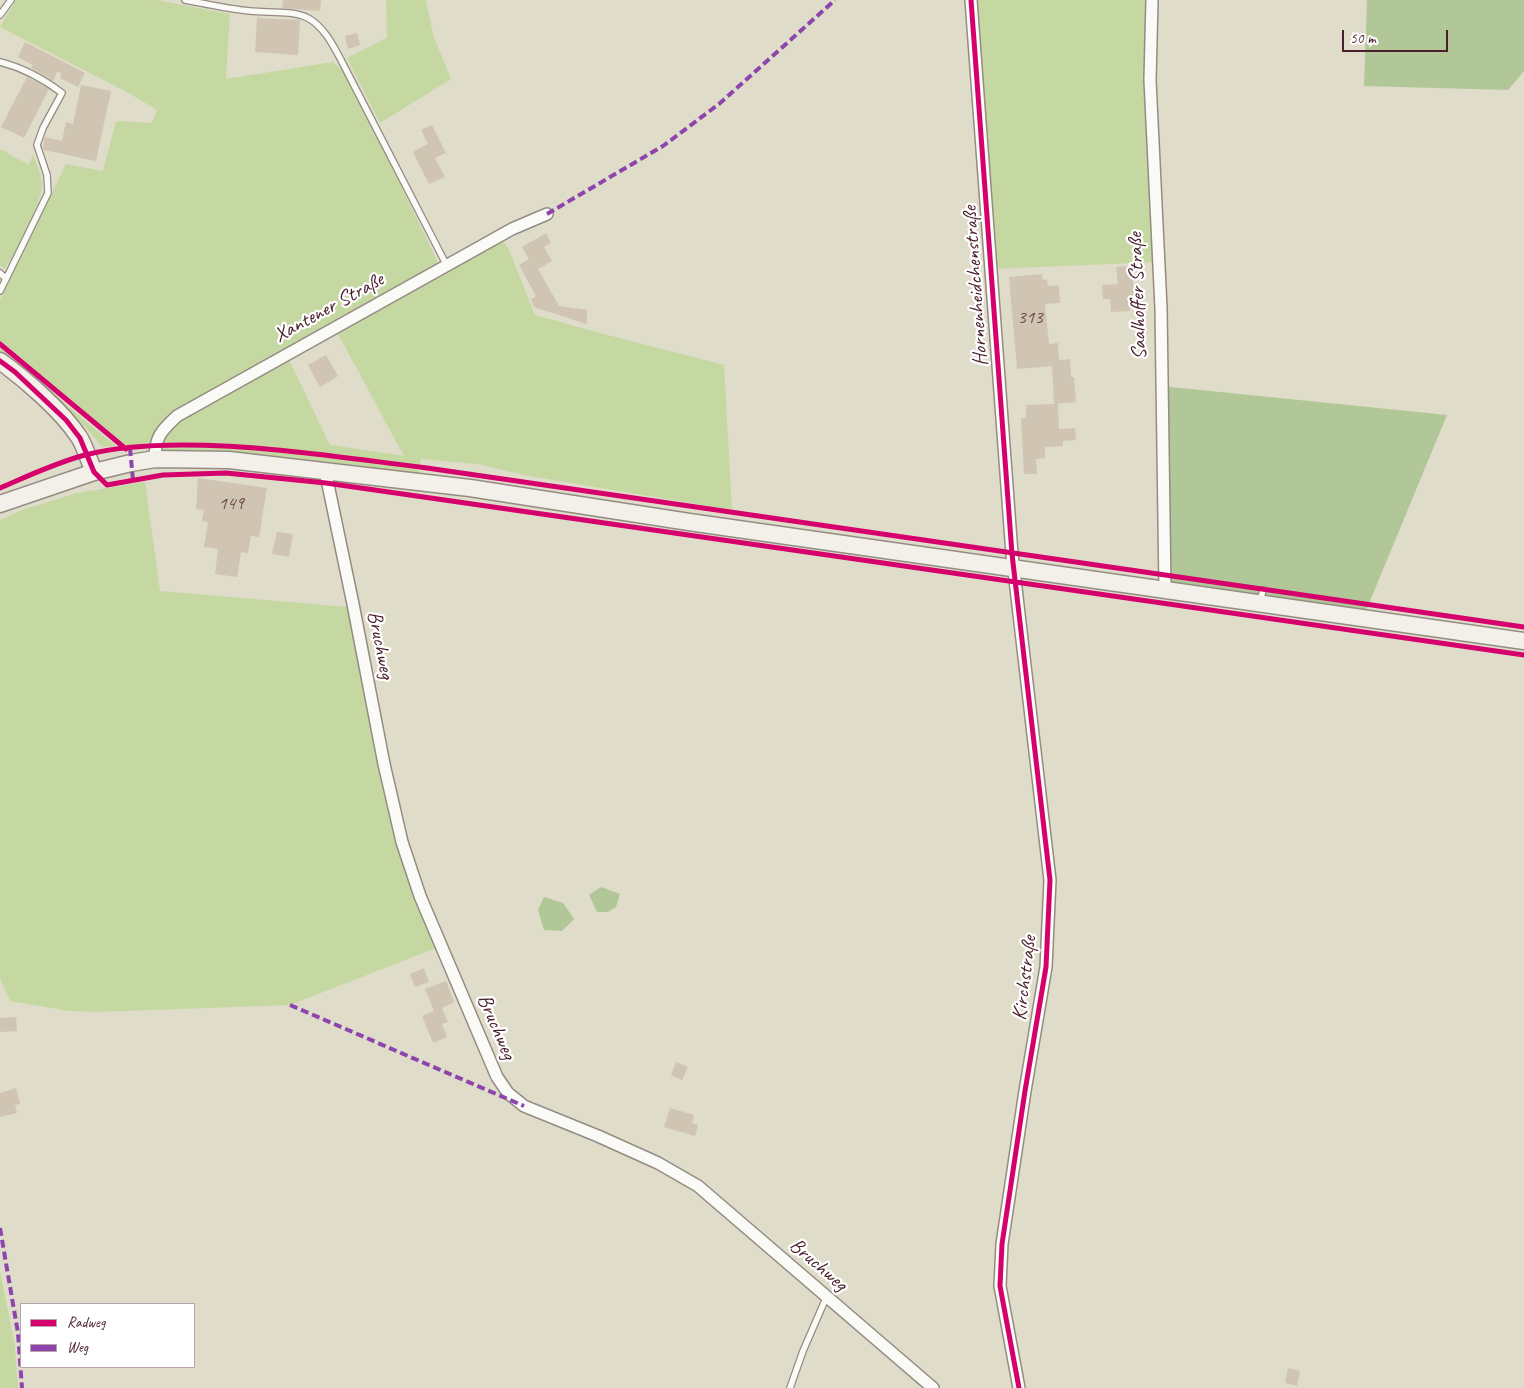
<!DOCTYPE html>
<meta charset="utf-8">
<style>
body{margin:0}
#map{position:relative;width:1524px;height:1388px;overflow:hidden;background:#dfdcca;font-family:Caveat,sans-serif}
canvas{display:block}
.legend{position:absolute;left:20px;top:1303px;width:175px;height:65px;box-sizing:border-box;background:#fff;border:1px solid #b7a5aa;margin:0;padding:6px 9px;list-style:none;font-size:15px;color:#4a1f2b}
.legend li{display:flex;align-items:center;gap:10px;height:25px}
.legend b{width:25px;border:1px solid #b7a5aa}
.scale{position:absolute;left:1342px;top:30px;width:106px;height:22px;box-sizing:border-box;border:2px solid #4a1f2b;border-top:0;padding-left:6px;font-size:15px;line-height:18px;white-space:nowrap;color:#4a1f2b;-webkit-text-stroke:4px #fff;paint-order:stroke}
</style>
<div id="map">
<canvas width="1524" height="1388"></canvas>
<ul class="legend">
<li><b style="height:6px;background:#d6006c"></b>Radweg</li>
<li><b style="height:6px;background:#8e44ad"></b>Weg</li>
</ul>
<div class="scale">50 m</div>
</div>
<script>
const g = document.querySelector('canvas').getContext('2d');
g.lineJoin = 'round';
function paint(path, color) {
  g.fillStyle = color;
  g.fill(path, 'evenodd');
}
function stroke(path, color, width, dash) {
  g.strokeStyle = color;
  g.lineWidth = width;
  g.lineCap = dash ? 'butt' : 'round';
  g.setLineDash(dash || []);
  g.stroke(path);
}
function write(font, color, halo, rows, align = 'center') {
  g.font = font + ' Caveat,sans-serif';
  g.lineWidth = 4.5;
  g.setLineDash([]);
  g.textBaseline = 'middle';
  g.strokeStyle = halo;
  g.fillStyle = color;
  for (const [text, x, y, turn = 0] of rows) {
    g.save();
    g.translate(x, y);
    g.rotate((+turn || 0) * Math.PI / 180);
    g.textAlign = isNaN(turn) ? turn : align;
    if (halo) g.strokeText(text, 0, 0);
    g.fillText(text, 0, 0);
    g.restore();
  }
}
const green = new Path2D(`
 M 16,0 L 157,0 L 230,14 L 226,79 L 333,62 L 344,72 L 373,127 L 437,261 L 436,266 L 159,427 L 149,443 L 127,446 L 97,424 L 0,340 L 0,300 L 66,164 L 103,171 L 116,121 L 152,123 L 157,110 L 125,91 L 0,27 Z
 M 386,0 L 426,0 L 433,35 L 451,79 L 380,123 L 347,58 L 387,38 Z
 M 971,0 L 1152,0 L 1159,262 L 991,269 Z
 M 0,149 L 29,165 L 33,154 C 36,164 42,174 42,184 C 42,203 16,255 4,269 L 0,265 Z
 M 503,241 L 509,250 L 535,315 L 604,334 L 724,365 L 732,510 L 524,475 L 478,464 L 421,459 L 418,474 C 333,462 248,450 163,450 L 163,438 L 175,422 L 289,360 L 330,445 L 404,456 L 337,332 Z
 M 0,346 L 84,420 L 116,446 L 102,447 C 73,409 36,380 0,351 Z
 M 145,482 L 160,591 L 347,607 L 392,825 L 405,870 L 436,948 L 290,1005 L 97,1012 L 69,1011 L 10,1001 L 0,978 L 0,520 L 22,510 L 77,493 Z
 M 0,1271 L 15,1346 L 18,1388 L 0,1388 Z`);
const forest = new Path2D(`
 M 1367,0 L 1524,0 L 1524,71 L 1508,90 L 1364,86 Z
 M 1161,386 L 1447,415 L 1363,618 L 1165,590 Z
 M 601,887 L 620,894 L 616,907 L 608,912 L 597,912 L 589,895 Z
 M 544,897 L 563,903 L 574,919 L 562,931 L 544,930 L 538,910 Z`);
const building = new Path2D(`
 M 283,0 L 321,0 L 320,11 L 282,8 Z
 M 257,18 L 300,20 L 298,55 L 255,52 Z
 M 357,33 L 360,45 L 348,49 L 345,36 Z
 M 25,42 L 85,73 L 78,87 L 60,78 L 61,73 L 57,72 L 53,81 L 31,68 L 33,65 L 18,57 Z
 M 27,77 L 49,89 L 24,138 L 1,127 Z
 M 81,85 L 111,91 L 96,161 L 44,150 L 43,148 L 45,137 L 62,141 L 66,122 L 73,124 Z
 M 432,125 L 446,153 L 435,158 L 445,177 L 429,184 L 413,152 L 428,144 L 421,130 Z
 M 546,233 L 551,243 L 544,247 L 552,261 L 538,269 L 559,306 L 587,310 L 587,324 L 540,309 L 534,307 L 531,299 L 536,296 L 519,265 L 529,259 L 522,247 Z
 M 1130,266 L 1131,278 L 1133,277 L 1134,297 L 1130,297 L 1130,311 L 1111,312 L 1110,299 L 1103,299 L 1102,285 L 1118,284 L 1116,267 Z
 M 1042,274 L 1043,280 L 1047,279 L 1048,286 L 1059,285 L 1060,303 L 1045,304 L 1049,344 L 1058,343 L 1059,360 L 1070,359 L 1071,377 L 1074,377 L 1076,402 L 1055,404 L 1058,404 L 1059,429 L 1075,428 L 1076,440 L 1063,441 L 1063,446 L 1045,447 L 1045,458 L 1036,459 L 1037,474 L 1024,474 L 1021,418 L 1026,418 L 1026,405 L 1054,404 L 1052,366 L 1017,369 L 1009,277 Z
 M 326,355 L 338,376 L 320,387 L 308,365 Z
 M 198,478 L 267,488 L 259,537 L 251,536 L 248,553 L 241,552 L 237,577 L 215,574 L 218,549 L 204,547 L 208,522 L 202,521 L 204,510 L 196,509 Z
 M 277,532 L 293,534 L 289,557 L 272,554 Z
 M 424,968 L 429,982 L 415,987 L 410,974 Z
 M 446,981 L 454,1002 L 440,1009 L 442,1008 L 448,1022 L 442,1024 L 447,1037 L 433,1043 L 422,1016 L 434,1011 L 425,989 Z
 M 16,1017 L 17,1031 L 0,1032 L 0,1018 Z
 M 676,1062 L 688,1067 L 682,1080 L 671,1075 Z
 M 16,1088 L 20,1104 L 15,1105 L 17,1113 L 0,1117 L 0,1093 Z
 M 670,1108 L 694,1115 L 692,1123 L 698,1125 L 695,1136 L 664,1127 Z
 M 1288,1368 L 1300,1371 L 1297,1386 L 1285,1383 Z`);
const lane = new Path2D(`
 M 185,0 C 206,4 228,9 250,11 C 268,13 292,10 308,18 C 324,27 333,45 341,60 L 447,266
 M 0,15 L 11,0
 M 0,62 C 24,68 42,78 62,93 L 43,128 L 37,145 L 47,175 L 48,193 L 6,279
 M 0,273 L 6,279 L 0,291
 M 1260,602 L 1263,590
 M 790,1388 L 803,1351 L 826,1298`);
const street = new Path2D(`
 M 971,0 L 1012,554 L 1050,880 L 1046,967 L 1025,1091 L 1002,1244 L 1000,1286 L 1019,1388
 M 1152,0 L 1150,80 L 1161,308 L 1165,590
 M 155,459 C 155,437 161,431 177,416 L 512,229 L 547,214
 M 325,470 L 353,604 L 384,764 L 402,842 L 420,896 L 497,1077 L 508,1093 L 524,1106 L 598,1136 L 658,1163 L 698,1186 L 933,1388`);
const secondary = new Path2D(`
 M 0,361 C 25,379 62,411 79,437 C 84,444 90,463 94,472
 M 0,504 L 94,472 L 131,463 L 155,459 L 229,460 L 470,488 L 689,522 L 1524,641`);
const quiet = new Path2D(`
 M 547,214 L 663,146 L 719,104 L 835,0
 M 130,448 L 133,480
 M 290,1005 L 524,1106
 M 0,1228 L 18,1333 L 22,1388`);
const cycleway = new Path2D(`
 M 971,0 L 1012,554 L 1050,880 L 1046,967 L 1025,1091 L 1002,1244 L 1000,1286 L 1019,1388
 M 0,344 L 126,449
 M 0,361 L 15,372 L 66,420 L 80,438 L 94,472 L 107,485 L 163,475 L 226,473 L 326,483 L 1524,655
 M 0,488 C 28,476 55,463 85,455 C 116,447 150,445 182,445 C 264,445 346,458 427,468 L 1524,627`);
const numberNames = [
 ["313",1030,318],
 ["149",231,504]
];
const streetNames = [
 ["Hornenheidchenstraße",976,286,-94],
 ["Saalhoffer Straße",1138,296,-92],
 ["Xantener Straße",329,308,-29],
 ["Bruchweg",380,645,79],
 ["Kirchstraße",1025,978,-83],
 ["Bruchweg",496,1027,67],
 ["Bruchweg",818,1265,41]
];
paint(green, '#c5d8a1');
paint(forest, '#b1c797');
paint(building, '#d0c4b2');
stroke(lane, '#948b84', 8);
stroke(street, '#948b84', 14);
stroke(secondary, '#948b84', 19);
stroke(lane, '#fafaf7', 5.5);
stroke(street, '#fafaf7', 11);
stroke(secondary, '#f3f0e9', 16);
stroke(quiet, '#8e44ad', 4, [8, 4]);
stroke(cycleway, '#d6006c', 5);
write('19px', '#6c484d', null, numberNames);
write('21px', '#4a1f2b', '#fff', streetNames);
</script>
